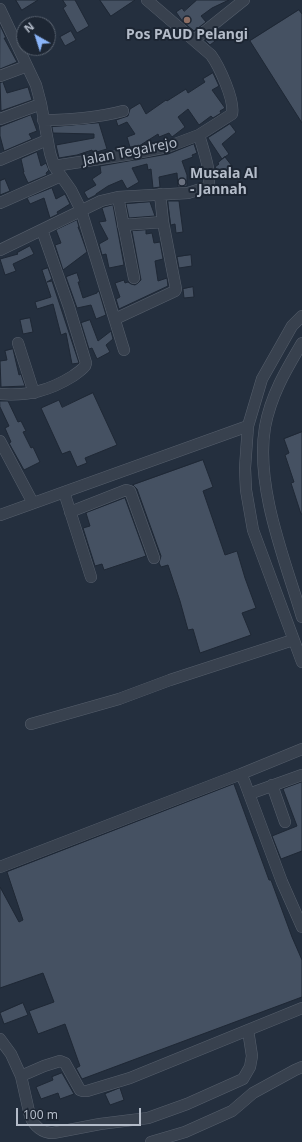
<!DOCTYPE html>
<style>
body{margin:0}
#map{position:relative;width:302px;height:1142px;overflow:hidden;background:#242f3e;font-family:"Noto Sans",sans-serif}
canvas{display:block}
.north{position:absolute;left:16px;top:16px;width:40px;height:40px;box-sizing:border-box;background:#1d2633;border:1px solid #59626f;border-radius:50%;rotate:321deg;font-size:11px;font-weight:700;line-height:16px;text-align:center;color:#b4bcc9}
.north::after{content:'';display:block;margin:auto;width:14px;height:18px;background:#8ab4f8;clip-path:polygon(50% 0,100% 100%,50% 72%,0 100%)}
.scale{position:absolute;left:16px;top:1108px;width:125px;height:18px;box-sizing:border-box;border:2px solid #b4bcc9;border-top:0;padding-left:5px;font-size:12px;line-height:14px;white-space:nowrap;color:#b4bcc9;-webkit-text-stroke:3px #1d2633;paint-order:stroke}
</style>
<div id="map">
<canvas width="302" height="1142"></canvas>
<div class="north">N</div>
<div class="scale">100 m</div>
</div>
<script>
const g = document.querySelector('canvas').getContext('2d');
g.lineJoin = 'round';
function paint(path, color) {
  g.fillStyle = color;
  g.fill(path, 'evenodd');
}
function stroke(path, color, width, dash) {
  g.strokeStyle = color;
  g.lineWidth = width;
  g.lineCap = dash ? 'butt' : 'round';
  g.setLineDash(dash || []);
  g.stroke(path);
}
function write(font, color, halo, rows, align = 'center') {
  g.font = font + ' "Noto Sans",sans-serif';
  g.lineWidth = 4;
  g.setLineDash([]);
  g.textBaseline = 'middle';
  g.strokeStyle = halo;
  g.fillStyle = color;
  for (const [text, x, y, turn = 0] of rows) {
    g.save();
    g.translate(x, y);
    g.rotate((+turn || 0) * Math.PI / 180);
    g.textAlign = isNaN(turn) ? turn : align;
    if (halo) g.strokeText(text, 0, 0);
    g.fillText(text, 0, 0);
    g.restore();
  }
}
const building = new Path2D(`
 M 16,0 L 38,0 L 22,10 Z
 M 63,0 L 75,0 L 89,26 L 77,33 L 63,8 L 66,6 Z
 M 100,0 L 135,0 L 111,16 Z
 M 197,0 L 229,0 L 212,8 L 201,16 L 206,22 L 194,31 L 183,22 L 176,12 L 182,8 L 184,11 Z
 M 299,10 L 302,14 L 302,123 L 250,41 Z
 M 0,25 L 6,38 L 4,38 L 17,62 L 0,69 Z
 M 71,31 L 76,40 L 65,46 L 60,37 Z
 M 214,33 L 219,38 L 210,45 L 205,40 Z
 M 213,73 L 219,86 L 212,90 L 225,108 L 220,111 L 221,113 L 213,118 L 211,116 L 199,125 L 188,109 L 178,117 L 185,127 L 172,137 L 169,133 L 159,137 L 158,134 L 139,146 L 130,147 L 127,137 L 135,134 L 127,122 L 118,126 L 116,120 L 128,116 L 130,109 L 140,103 L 146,114 L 166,100 L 167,101 L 186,89 L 188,93 L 205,82 L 203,79 Z
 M 3,82 L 7,93 L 28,87 L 32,100 L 1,111 L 0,83 Z
 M 31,115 L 37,131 L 29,134 L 32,139 L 4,151 L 0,136 L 0,127 Z
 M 99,123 L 107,149 L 93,153 L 92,150 L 77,155 L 59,158 L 56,145 L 94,138 L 94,134 L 53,133 L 52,127 Z
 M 230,124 L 236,132 L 222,144 L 229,154 L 222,159 L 208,138 Z
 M 194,144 L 197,153 L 192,155 L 193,157 L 182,161 L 187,175 L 187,186 L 178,187 L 177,173 L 159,177 L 160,187 L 153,188 L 151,169 L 148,170 L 147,164 L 132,168 L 139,182 L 127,189 L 122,180 L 108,186 L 96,194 L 96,195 L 88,199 L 84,192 L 96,185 L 92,179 L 101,173 L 100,166 L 168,154 Z
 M 37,152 L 41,166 L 46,163 L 49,170 L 46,173 L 47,175 L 28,183 L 23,172 L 24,172 L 21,159 Z
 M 225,157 L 232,166 L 220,176 L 215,167 L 219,164 L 218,163 Z
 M 5,179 L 10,191 L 0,195 L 0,181 Z
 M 52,188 L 56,199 L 65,194 L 70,204 L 57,212 L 58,214 L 50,218 L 44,198 L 30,204 L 27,198 Z
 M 168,201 L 179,201 L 183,232 L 176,233 L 175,224 L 171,225 Z
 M 150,202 L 155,216 L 129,218 L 126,204 Z
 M 113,205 L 124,265 L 109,268 L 106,254 L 102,255 L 99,244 L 108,239 L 99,222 L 106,221 L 102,208 Z
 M 77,220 L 79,227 L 78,227 L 80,232 L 87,252 L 63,270 L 55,245 L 61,243 L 56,230 Z
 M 146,230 L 146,234 L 152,233 L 154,243 L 160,242 L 163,259 L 155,261 L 158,281 L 167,278 L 168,286 L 119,309 L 116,299 L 120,297 L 115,283 L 124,280 L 125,283 L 128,282 L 131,284 L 135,285 L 138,283 L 141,280 L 132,231 Z
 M 30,246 L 34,254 L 13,264 L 16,271 L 5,275 L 0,259 L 18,254 L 17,253 Z
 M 191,255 L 192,266 L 179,268 L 177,257 Z
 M 48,268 L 52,279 L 47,282 L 52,281 L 79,363 L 72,364 L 66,333 L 61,335 L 53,304 L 37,309 L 35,302 L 51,297 L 42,270 Z
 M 77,273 L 80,282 L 78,282 L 83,298 L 97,293 L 97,292 L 99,291 L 106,315 L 96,319 L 91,305 L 77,308 L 66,277 Z
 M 193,287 L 194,297 L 184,298 L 183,289 Z
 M 30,318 L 33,332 L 23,334 L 20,320 Z
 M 90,320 L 98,341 L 111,331 L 113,339 L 106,345 L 110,352 L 97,359 L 92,348 L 89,349 L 81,323 Z
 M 13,349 L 19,375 L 21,374 L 25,386 L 1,387 L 0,361 L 7,360 L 5,351 Z
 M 93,393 L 117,445 L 85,458 L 87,463 L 77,467 L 70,451 L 62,454 L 41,408 L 59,400 L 62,407 Z
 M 0,401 L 8,401 L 18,422 L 21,421 L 26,431 L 23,432 L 31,448 L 33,447 L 40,462 L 24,470 L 9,443 L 11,442 L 5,428 L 9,426 L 0,407 Z
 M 302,432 L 302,514 L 301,514 L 291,483 L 294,482 L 285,455 L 289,453 L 284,439 Z
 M 203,460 L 213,487 L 203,491 L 225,555 L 237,551 L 245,578 L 256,608 L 242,613 L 251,635 L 200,653 L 193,629 L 188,630 L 180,601 L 168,565 L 161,567 L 159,563 L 161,556 L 137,489 L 133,485 Z
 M 125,498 L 146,556 L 104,570 L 102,564 L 95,566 L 83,528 L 90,526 L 86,513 Z
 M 302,782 L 302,851 L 281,859 L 272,836 L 297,826 L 283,789 Z
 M 234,784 L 269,880 L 271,880 L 292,937 L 302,960 L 302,997 L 82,1079 L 76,1068 L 80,1066 L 65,1024 L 38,1034 L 29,1011 L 54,1002 L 43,973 L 0,988 L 0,887 L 19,922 L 23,920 L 7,872 Z
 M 23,1003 L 28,1015 L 4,1024 L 0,1013 Z
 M 62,1073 L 74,1094 L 60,1099 L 58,1093 L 41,1099 L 36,1087 L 53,1080 L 52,1077 Z
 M 120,1088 L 124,1100 L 110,1105 L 105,1094 Z`);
const minor = new Path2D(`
 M 0,9 L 36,85 L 41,104 L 50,153 L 54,166 L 71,190 L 81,210 L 124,350
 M 194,40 L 244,0
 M 0,76 L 27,66
 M 0,119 L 41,104
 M 43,120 C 71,120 97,118 123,111
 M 0,160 L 47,140
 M 54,166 L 132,154 L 167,147 L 199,135 L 232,114 C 235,100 219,66 211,55 L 147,0
 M 118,197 L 134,278
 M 0,203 L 61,176
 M 123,225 L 163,222
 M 0,250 L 101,201 L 118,197 L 188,193 L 207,187 C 214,179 202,146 199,135
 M 302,316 L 292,326 L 262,379 L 248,426 L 245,468 L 246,490 L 253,530 L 302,662
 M 115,319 L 175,291 L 176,289 L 163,222 L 160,194
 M 18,343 L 34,393
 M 302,343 C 286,370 271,395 265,427 C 255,487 285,560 302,617
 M 0,394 C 28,396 49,391 73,376 C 77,373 82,370 85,366 L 86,363 L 69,307 L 42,230
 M 0,441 L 33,503
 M 64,492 L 91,577
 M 70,512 L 126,490 L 130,491 L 154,558
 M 0,515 L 248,426
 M 31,724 L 119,699 L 170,680 L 293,640
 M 302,749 L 241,774 L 245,783 L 282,882 L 302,927
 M 272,785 L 285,822
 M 249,794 L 302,775
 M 0,867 L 241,774
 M 0,1039 L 11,1054 L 21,1076 L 30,1116 C 34,1126 42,1133 53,1133 L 100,1124 L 148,1118 L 187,1104 L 243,1079 L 250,1067 L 252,1056 L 248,1030
 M 21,1076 L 44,1066 L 60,1061 L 65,1063 L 80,1090 L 83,1091 L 87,1091 L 130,1078 L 302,1008
 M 151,1142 L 185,1132 L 232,1111 L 253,1093 L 295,1070 L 302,1067`);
const markers = [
 [187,20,4,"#8d6e63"],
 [182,182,4,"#6b7280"]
];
const poiNames = [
 ["Pos PAUD Pelangi",187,35],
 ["Musala Al",190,174,"left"],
 ["- Jannah",190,190,"left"]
];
const streetNames = [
 ["Jalan Tegalrejo",130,152,-11]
];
paint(building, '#455162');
stroke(building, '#1f2835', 1);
stroke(minor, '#565f6c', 12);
stroke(minor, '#38414e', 11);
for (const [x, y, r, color] of markers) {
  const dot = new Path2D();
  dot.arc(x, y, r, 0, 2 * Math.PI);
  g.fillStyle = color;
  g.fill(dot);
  stroke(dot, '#1d2633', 1.5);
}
write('bold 14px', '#b4bcc9', '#1d2633', poiNames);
write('14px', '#b4bcc9', '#1d2633', streetNames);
</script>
